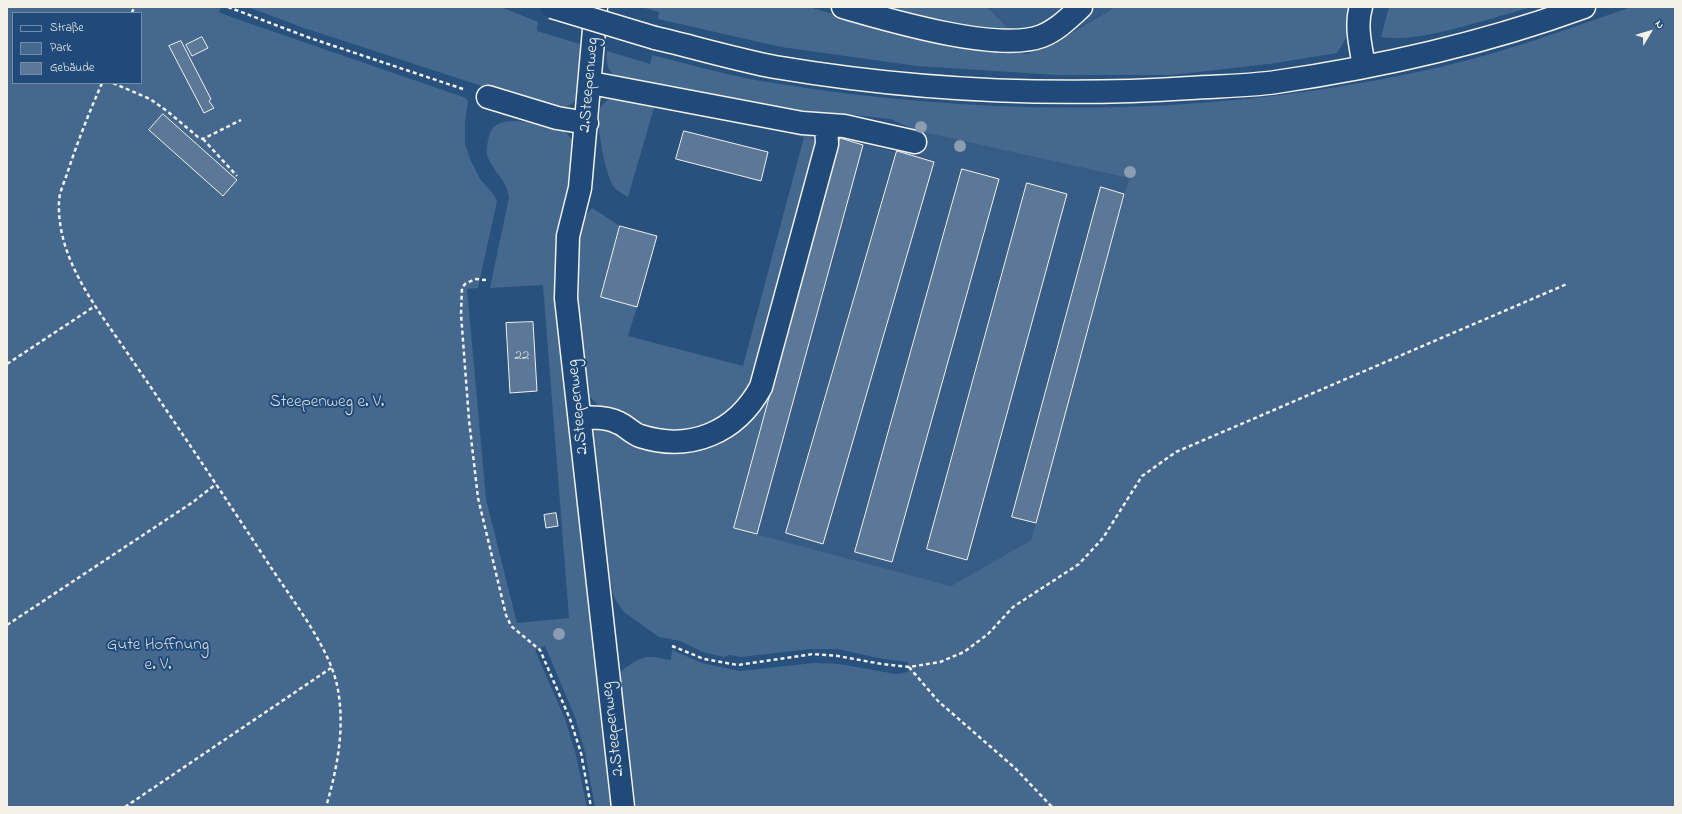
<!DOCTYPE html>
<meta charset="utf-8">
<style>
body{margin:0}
#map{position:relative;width:1682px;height:814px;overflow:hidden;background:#28517e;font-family:"Indie Flower",sans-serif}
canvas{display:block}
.frame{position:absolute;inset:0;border:8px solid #f4f1e8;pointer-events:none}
.legend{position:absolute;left:12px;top:12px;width:130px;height:72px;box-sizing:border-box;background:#1f4a7a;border:1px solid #748da6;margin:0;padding:5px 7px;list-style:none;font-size:12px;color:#f4f1e8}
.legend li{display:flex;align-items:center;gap:8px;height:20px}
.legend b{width:20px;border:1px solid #748da6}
.north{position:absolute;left:1630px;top:12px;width:40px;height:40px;-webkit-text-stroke:3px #1f4a7a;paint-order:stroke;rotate:52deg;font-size:11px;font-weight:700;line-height:16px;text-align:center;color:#f4f1e8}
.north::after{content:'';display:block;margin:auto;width:14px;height:18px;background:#f4f1e8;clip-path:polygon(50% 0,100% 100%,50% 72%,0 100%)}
</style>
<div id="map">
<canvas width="1682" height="814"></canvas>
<div class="frame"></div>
<ul class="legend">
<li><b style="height:5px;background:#1f4a7a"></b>Straße</li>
<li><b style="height:11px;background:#45688e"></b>Park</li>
<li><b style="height:11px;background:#5b7899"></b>Gebäude</li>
</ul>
<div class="north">N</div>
</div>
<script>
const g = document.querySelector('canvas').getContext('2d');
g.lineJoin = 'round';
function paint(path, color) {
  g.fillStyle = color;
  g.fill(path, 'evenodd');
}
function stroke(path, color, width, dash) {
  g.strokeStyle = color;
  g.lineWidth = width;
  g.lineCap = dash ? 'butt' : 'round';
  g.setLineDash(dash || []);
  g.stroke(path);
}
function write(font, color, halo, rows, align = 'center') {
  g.font = font + ' "Indie Flower",sans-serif';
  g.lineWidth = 4;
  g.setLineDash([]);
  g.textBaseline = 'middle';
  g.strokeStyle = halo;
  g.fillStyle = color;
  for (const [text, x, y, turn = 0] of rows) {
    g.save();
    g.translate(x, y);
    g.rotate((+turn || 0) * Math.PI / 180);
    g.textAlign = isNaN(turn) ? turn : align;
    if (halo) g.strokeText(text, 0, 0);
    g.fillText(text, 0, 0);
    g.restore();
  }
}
const built = new Path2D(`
 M 987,7 L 1115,7 L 1075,30 L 1008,28 Z
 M 918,131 L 1129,178 L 1031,540 L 951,586 L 734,528 L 840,138 L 913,156 Z`);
const green = new Path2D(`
 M 7,7 L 221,7 L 219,12 L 231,17 L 466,98 L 468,102 L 465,121 L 465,144 L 471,161 L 480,179 L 494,195 L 497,201 L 478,288 L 467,289 L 486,499 L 517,623 L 569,618 L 543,285 L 490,288 L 509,197 C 507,181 496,174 489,160 C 485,152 487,145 489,136 C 496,108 544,127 564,131 L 572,139 L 571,183 L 586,556 L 593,645 L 611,807 L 595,807 L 585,753 L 575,717 L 545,646 L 535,650 L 565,719 L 576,755 L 587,807 L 7,807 ZM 13,13 L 141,13 L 141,83 L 13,83 Z
 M 248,7 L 501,7 L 538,22 L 537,31 L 583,45 C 582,58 583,95 573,103 C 567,108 559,108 552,109 L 301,27 Z
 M 641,7 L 809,7 L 870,25 L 1026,54 L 1050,46 L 1115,7 L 1352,7 L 1346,38 L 1337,53 L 1269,64 L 1172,75 L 1056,75 L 917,66 L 781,47 L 658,19 L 659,12 Z
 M 878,7 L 987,7 L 1008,28 L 1006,30 C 964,32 919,17 878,7 Z
 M 1389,7 L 1532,7 C 1493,17 1419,44 1381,37 Z
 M 1631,7 L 1675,7 L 1675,807 L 636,807 L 620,675 C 622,670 624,669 628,666 C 645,653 652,657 671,660 L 672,650 L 702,663 L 740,671 L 814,663 L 839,664 L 896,674 L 908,672 L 908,662 L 883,659 L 837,649 L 810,649 L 741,657 L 730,655 L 724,657 L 703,652 L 680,641 L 659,637 L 624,612 L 616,601 L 613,594 L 606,555 L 592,434 L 598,428 C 624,429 640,444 664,451 C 687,458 724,445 742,429 C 749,423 754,415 760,408 L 837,151 L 734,528 L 951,586 L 1031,540 L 1129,178 L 918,131 L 890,119 L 845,114 L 800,113 L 617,78 C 607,70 606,64 607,51 L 650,64 L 652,55 C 692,65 733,77 774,83 C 996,119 1221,117 1440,67 C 1505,52 1568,29 1631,7 Z
 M 620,96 L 660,99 L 800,128 L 809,133 L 815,143 L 754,383 L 745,396 L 729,413 L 711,425 L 691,431 L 668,432 L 642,426 L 619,414 L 604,411 L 590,397 L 578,305 L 577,237 L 583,218 L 592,208 L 620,226 L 601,296 L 637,307 L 628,336 L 743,366 L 804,137 L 656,101 L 628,197 C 623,194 617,191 613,186 C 605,172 594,120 601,107 C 606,99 612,98 620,96 Z`);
const building = new Path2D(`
 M 202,37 L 208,48 L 192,56 L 186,45 Z
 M 181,41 L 211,99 L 209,101 L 214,108 L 204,113 L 169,46 Z
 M 163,114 L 237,180 L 223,196 L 149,130 Z
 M 684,131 L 768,152 L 761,181 L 676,159 Z
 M 840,138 L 863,145 L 757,534 L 734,528 Z
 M 897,151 L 934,162 L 823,544 L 786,533 Z
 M 962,169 L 999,179 L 892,562 L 855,552 Z
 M 1027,183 L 1067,194 L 967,560 L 927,549 Z
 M 1101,187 L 1124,194 L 1036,523 L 1012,517 Z
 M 620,226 L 657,236 L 637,307 L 601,297 Z
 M 533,322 L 537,391 L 510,393 L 506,323 Z
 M 556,513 L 558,526 L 546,528 L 544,515 Z`);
const path = new Path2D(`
 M 228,7 L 310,38 L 466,90
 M 132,13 L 134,7
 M 102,83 C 89,113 77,143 67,174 C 64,183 59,193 59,202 C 57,256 92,302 122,345 C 172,418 221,491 270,566 C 293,601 331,649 338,690 C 345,730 337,769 326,807
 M 113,83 L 150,99 L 167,111 L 198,137 L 203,139 L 241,120
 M 203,139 L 237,176
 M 486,280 L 475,279 L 465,284 L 462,288 L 461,314 L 469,420 L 478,498 L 506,615 L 511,626 L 540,650 L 570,719 L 581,753 L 591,807
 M 7,364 L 95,306
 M 7,625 L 193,502 L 216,484
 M 672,646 L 704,659 L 738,665 L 813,654 L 838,656 L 882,664 L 909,667 L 940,662 L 964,652 L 988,634 L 1013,607 L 1079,564 L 1103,538 L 1142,476 L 1176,452 L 1567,284
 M 909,667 L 938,701 L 1015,768 L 1052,807
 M 125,807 L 331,668`);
const minor = new Path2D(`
 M 596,7 L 580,188 L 568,236 L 566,298 L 623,807
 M 843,7 C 888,20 999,53 1042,36 C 1057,30 1069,18 1081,7
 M 1361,7 C 1355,25 1361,48 1364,66
 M 591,83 L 802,123 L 844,126 L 915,142
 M 488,97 L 557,118 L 587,123
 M 580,418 C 592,417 608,417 619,423 C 626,426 632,433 640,436 C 690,452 736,433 761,387 L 827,144 L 826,125`);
const major = new Path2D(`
 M 655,38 C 694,47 734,59 775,67 C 911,90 1052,97 1190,88 C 1219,86 1248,86 1276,82 C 1380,67 1485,43 1584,7`);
const majorBridge = new Path2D(`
 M 552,7 L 655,38`);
const trees = [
 [921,127],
 [960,146],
 [1130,172],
 [559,634]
];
const numberNames = [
 ["22",522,357]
];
const streetNames = [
 ["2.Steepenweg",590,85,-85],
 ["2.Steepenweg",579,407,-96],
 ["2.Steepenweg",614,729,-97]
];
const parkNames = [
 ["Steepenweg e. V.",327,403],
 ["Gute Hoffnung",158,646],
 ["e. V.",158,666]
];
paint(built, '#375d86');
paint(green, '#45688e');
paint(building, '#5b7899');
stroke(building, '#f4f1e8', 1);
stroke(minor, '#f4f1e8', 25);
stroke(major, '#f4f1e8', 25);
stroke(path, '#f4f1e8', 2.5, [4, 3]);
stroke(minor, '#1f4a7a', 22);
stroke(major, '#1f4a7a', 22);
stroke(majorBridge, '#f4f1e8', 25, []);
stroke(majorBridge, '#1f4a7a', 22);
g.fillStyle = '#8a9db1';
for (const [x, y] of trees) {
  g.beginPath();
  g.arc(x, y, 6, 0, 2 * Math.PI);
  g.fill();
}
write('15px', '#ced3d4', null, numberNames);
write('17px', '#f4f1e8', '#1f4a7a', streetNames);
write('17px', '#dadcda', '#1f4a7a', parkNames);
</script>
